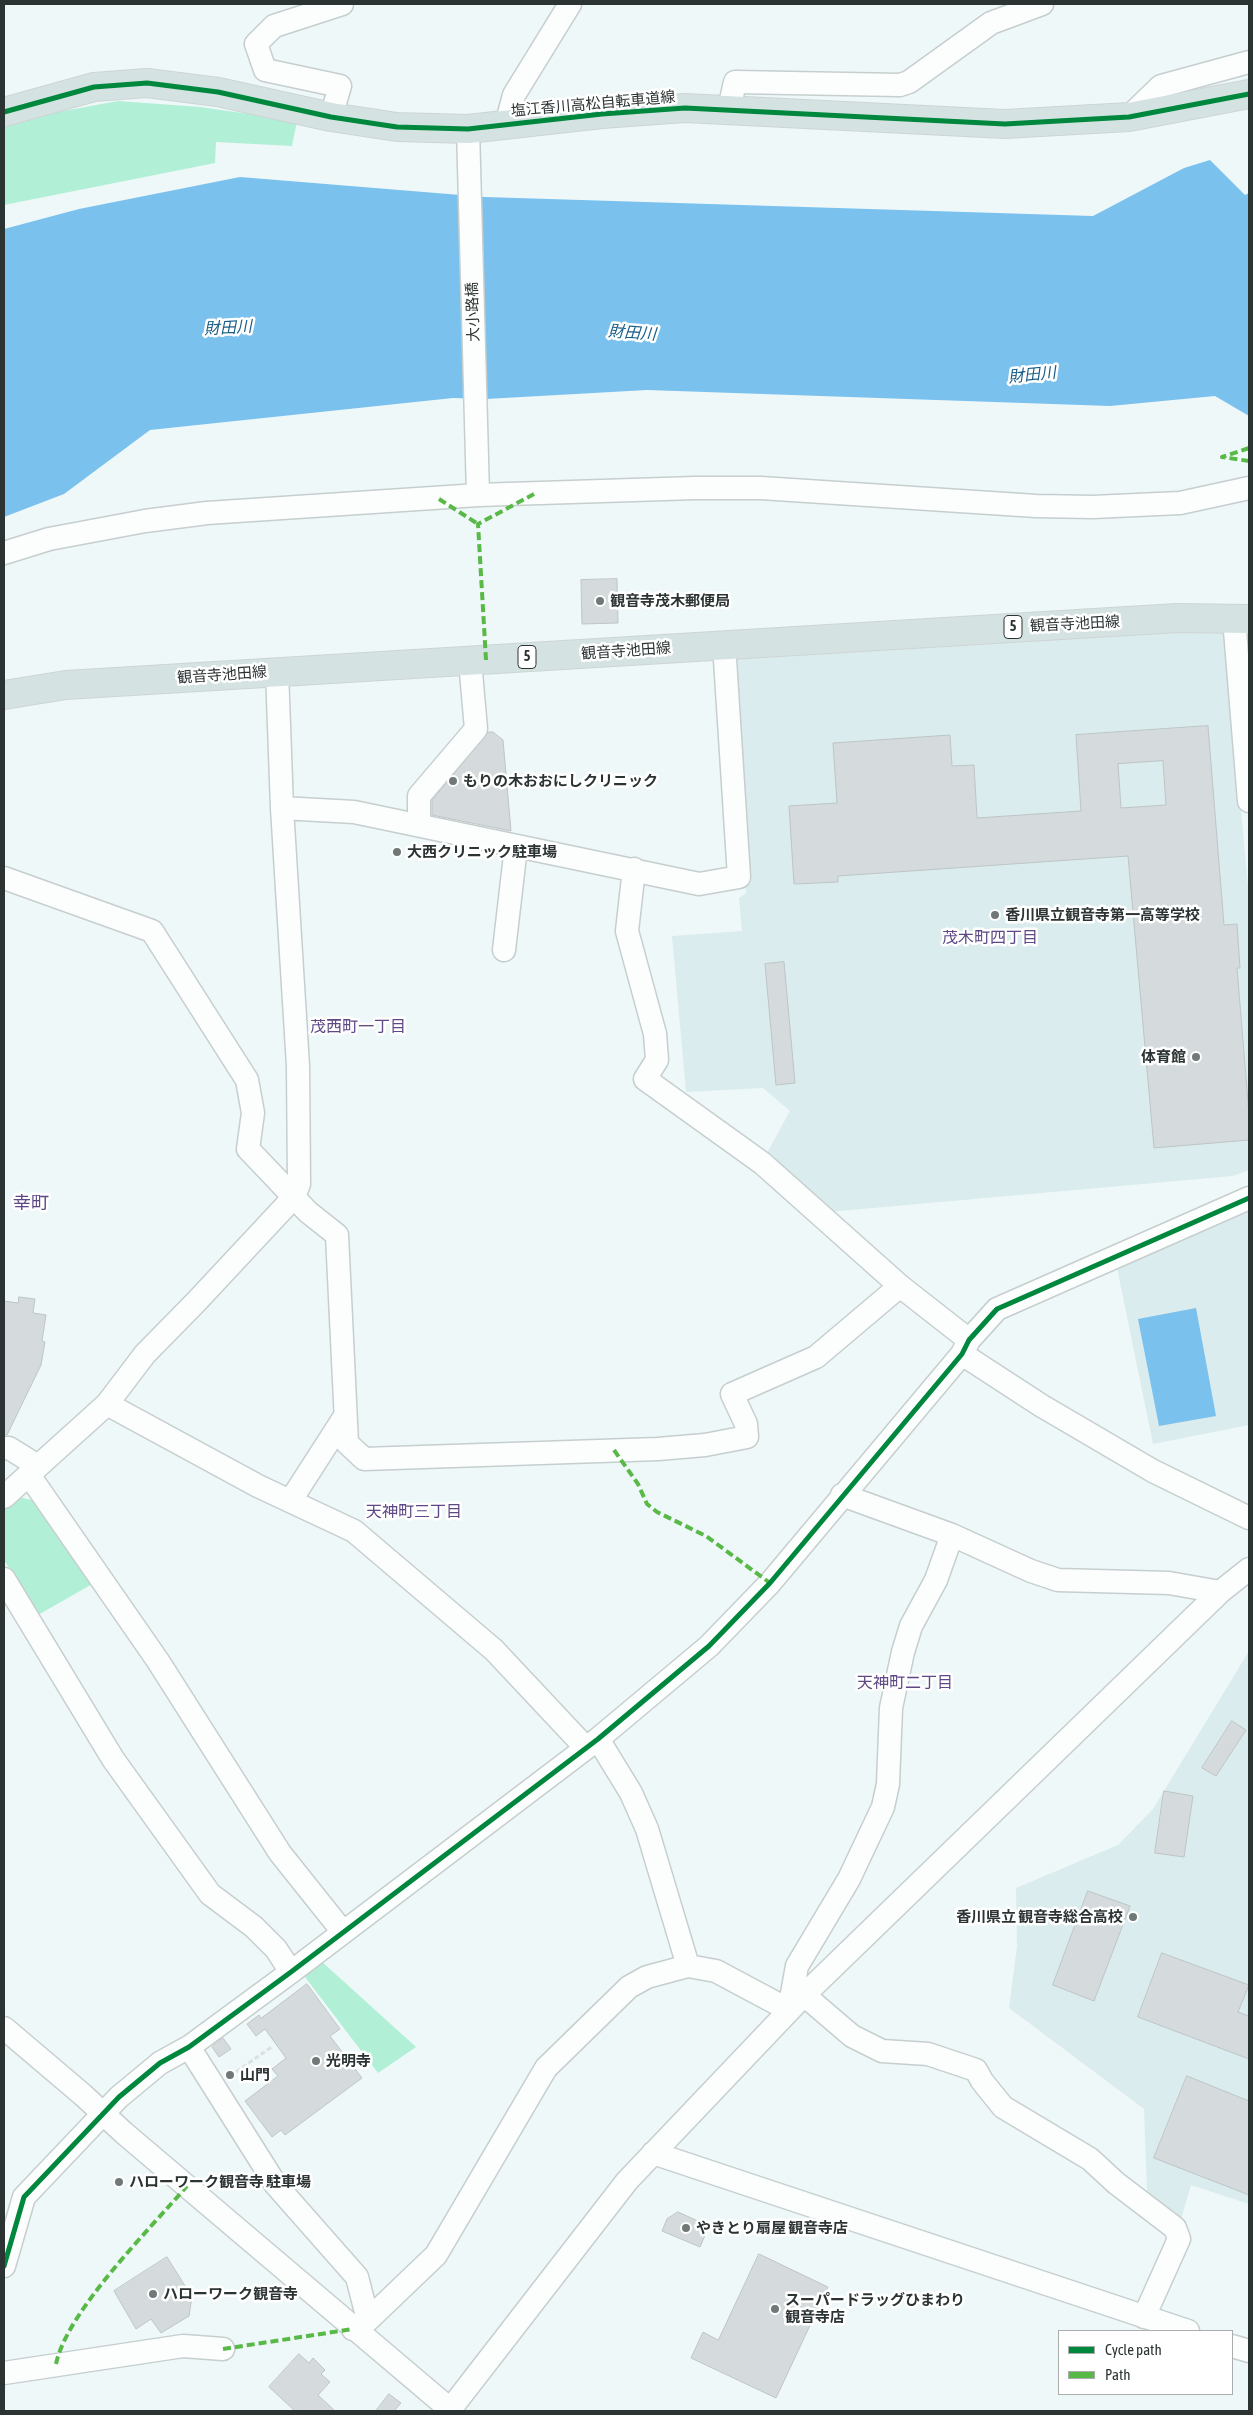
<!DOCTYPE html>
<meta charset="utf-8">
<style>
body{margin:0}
#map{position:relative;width:1253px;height:2415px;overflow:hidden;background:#eef8f8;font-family:"Asap Condensed",sans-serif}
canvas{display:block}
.frame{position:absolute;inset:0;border:5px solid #2c3333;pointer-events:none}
.legend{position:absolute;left:1058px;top:2330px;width:175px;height:65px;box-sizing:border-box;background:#fff;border:1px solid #abadad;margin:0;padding:6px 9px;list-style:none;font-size:15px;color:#2c3333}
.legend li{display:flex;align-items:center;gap:10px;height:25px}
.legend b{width:25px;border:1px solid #abadad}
</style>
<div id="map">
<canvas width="1253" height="2415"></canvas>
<div class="frame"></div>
<ul class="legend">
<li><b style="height:6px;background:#00873e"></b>Cycle path</li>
<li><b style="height:6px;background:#58b947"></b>Path</li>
</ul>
</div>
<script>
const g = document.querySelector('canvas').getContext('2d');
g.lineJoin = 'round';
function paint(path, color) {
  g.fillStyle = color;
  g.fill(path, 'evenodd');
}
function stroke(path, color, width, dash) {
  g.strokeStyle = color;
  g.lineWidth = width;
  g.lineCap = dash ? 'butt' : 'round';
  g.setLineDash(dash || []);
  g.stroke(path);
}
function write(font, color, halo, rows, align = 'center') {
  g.font = font + ' "Asap Condensed","Noto Sans JP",sans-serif';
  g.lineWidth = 5;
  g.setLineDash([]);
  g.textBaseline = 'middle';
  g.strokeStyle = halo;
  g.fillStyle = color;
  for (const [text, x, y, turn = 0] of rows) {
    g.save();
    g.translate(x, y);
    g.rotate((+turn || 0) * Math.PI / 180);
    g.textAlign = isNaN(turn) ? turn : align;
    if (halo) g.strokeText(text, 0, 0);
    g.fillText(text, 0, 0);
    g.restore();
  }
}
const built = new Path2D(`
 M 1224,627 L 1249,897 L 1249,1170 L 1233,1176 L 828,1212 L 767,1153 L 790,1111 L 763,1088 L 686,1092 L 672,936 L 742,931 L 739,898 L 746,893 L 731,657 Z
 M 1249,1212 L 1249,1425 L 1153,1444 L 1117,1268 Z
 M 1249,1651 L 1249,2204 L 1191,2185 L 1181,2219 L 1147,2192 L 1144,2109 L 1009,2008 L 1017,1946 L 1016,1888 L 1118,1845 L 1153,1809 Z`);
const green = new Path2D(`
 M 118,101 L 200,107 L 297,121 L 292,146 L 216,142 L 215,163 L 4,205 L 4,127 L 58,112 Z
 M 13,1496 L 32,1500 L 94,1583 L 38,1615 L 4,1560 L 4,1504 Z
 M 320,1960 L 416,2047 L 378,2073 L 302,1973 Z`);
const water = new Path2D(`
 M 1210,160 L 1245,195 L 1249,193 L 1249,416 L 1215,396 L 1110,406 L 647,390 L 486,399 L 453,398 L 150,430 L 64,494 L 4,517 L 4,229 L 79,209 L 240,177 L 485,197 L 1093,216 L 1184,168 Z
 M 1196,1308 L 1216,1416 L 1159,1426 L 1138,1319 Z`);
const building = new Path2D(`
 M 617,579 L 618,623 L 582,624 L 581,580 Z
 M 1208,726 L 1224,925 L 1237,924 L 1240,968 L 1237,968 L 1249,1114 L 1249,1140 L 1154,1148 L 1128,856 L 838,876 L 838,882 L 794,884 L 789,806 L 837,803 L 833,743 L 950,735 L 952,766 L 974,765 L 977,818 L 1081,811 L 1076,735 ZM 1163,761 L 1166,805 L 1121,808 L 1118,764 Z
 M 489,732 L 493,732 L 503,740 L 511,831 L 432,815 L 432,801 Z
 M 784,962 L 795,1083 L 776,1085 L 765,964 Z
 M 19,1297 L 35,1299 L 33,1313 L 46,1315 L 42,1341 L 45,1342 L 41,1365 L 7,1435 L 4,1435 L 4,1301 L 18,1303 Z
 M 1232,1721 L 1246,1730 L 1216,1776 L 1202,1768 Z
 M 1164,1791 L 1193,1796 L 1184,1857 L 1155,1853 Z
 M 1088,1891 L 1130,1906 L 1094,2001 L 1053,1985 Z
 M 1162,1953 L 1249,1985 L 1238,2012 L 1249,2016 L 1249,2059 L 1138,2017 Z
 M 307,1984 L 340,2029 L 330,2036 L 362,2078 L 285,2135 L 281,2130 L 272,2137 L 245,2101 L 278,2076 L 272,2069 L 286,2058 L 265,2029 L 256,2036 L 247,2024 L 259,2015 L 261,2018 Z
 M 223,2038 L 231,2049 L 219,2057 L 212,2047 Z
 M 1187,2076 L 1249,2101 L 1249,2195 L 1154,2158 Z
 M 678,2212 L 709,2226 L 700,2247 L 662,2231 L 667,2219 Z
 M 759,2254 L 828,2287 L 776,2398 L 691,2358 L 703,2332 L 718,2340 Z
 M 167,2257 L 192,2297 L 189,2316 L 161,2333 L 151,2319 L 136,2329 L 114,2291 Z
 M 299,2354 L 309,2363 L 313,2358 L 325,2370 L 321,2374 L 330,2382 L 318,2395 L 335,2411 L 295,2411 L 269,2387 Z
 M 389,2394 L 401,2403 L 394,2411 L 376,2411 Z`);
const path = new Path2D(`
 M 230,2076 L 273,2046`);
const minor = new Path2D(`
 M 729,109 L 735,82 L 900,85 L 909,82 L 991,23 L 1042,4
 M 331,117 L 340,86 L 265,70 L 256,44 L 274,26 L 342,4
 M 1129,117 L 1161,86 L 1249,62
 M 506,125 L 514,95 L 570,4
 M 468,129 L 478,495
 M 4,553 L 49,539 L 145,521 L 207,513 L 478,495 L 695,488 L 761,488 L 1036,506 L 1093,507 L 1180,503 L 1249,488
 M 1234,618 L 1249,801
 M 282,808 L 354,812 L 699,884 L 739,877 L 724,644
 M 419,825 L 419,796 L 476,729 L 470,661
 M 634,869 L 627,931 L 655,1034 L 657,1060 L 645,1079 L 762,1163 L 900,1286 L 969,1340
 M 4,878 L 152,931 L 247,1080 L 253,1113 L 248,1149 L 308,1212 L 337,1235 L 347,1443 L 364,1459 L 658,1449 L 705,1445 L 747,1437 L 746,1424 L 732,1394 L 816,1357 L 900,1286
 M 504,950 L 516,847
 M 962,1354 L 1042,1406 L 1153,1471 L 1249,1518
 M 107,1404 L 258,1486 L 354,1531 L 494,1650 L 586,1748
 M 4,1448 L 9,1448 L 38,1466
 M 29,1475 L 158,1661 L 280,1853 L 343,1932
 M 842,1495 L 952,1535 L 1031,1571 L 1058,1580 L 1169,1583 L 1220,1592
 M 4,1497 L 107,1404 L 145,1354 L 196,1302 L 294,1197 L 299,1184 L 298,1066 L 282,808 L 277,671
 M 291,1500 L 345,1416
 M 4,1579 L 113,1759 L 210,1894 L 254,1927 L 276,1949 L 291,1972
 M 598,1739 L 631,1793 L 647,1829 L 688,1966
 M 804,1995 L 852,2036 L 882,2051 L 928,2054 L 976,2070 L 982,2081 L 1003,2107 L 1090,2159 L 1116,2183 L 1175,2228 L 1179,2239 L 1144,2317
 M 4,2028 L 83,2095 L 124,2133 L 452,2411
 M 189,2047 L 276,2185 L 357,2277 L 368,2320
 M 653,2153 L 1188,2331
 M 4,2266 L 24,2197 L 119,2097 L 160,2063 L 189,2047 L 291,1972 L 598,1739 L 709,1646 L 770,1583 L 962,1354 L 969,1340 L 997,1309 L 1249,1198
 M 353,2329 L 368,2320 L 436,2255 L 546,2068 L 629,1987 L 647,1977 L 688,1966 L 716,1971 L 789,2010 L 797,1966 L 849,1879 L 883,1807 L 888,1784 L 891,1708 L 903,1652 L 911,1626 L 936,1580 L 952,1535
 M 1232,2346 L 1249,2351
 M 4,2373 L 183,2346 L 223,2349
 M 449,2411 L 627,2181 L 804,1995 L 1220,1592 L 1249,1569`);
const major = new Path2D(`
 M 4,112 L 94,87 L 147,83 L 218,92 L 331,117 L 397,127 L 468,129 L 602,114 L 685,108 L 1005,124 L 1129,117 L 1249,94
 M 4,695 L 66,685 L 1177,618 L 1249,619`);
const quiet = new Path2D(`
 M 1249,448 L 1222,457 L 1249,461
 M 439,499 L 478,524
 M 486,660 L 478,524 L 534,494
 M 614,1450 L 638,1484 L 647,1504 L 657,1512 L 706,1536 L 770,1583
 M 223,2349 L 353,2329
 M 56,2364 C 67,2311 150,2229 187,2186`);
const cycleway = new Path2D(`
 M 4,112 L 94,87 L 147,83 L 218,92 L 331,117 L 397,127 L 468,129 L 602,114 L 685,108 L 1005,124 L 1129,117 L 1249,94
 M 4,2266 L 24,2197 L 119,2097 L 160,2063 L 189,2047 L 291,1972 L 598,1739 L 709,1646 L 770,1583 L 962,1354 L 969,1340 L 997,1309 L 1249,1198`);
const markers = [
 [600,601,5,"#707878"],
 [453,781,5,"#707878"],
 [397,852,5,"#707878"],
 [995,915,5,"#707878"],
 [1196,1057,5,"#707878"],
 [1133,1917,5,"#707878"],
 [316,2061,5,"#707878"],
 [230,2075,5,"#707878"],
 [119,2182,5,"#707878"],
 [686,2228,5,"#707878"],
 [153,2294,5,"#707878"],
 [775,2309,5,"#707878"]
];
const shields = [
 [1013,627,18],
 [527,657,18]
];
const shieldNames = [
 ["5",1013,627],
 ["5",527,657]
];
const streetNames = [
 ["塩江香川高松自転車道線",593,104,-5],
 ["大小路橋",473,312,-92],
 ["観音寺池田線",1075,624,-3],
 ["観音寺池田線",626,651,-4],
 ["観音寺池田線",222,675,-4]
];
const poiNames = [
 ["観音寺茂木郵便局",610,601],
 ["もりの木おおにしクリニック",463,781],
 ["大西クリニック駐車場",407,852],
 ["香川県立観音寺第一高等学校",1005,915],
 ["体育館",1186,1057,"right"],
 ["香川県立 観音寺総合高校",1123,1917,"right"],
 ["光明寺",326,2061],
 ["山門",240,2075],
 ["ハローワーク観音寺 駐車場",129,2182],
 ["やきとり扇屋 観音寺店",696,2228],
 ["ハローワーク観音寺",163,2294],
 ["スーパードラッグひまわり",785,2300],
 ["観音寺店",785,2317]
];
const waterNames = [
 ["財田川",228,328,-3],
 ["財田川",632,333,4],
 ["財田川",1032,375,-6]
];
const neighbourhoodNames = [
 ["茂木町四丁目",990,938],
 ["茂西町一丁目",358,1027],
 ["天神町三丁目",414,1512],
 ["天神町二丁目",905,1683]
];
const quarterNames = [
 ["幸町",31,1203]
];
paint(built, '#daeced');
paint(green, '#b1efd6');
paint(water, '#7bc1ee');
paint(building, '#d5dbdc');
stroke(building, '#bec5c6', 1);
stroke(minor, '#c6cece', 25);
stroke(major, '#ced4d4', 30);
stroke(path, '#dee0e0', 3, [5, 2.5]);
stroke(minor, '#fcfefe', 22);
stroke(major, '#d4e3e2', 28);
stroke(quiet, '#58b947', 4, [8, 4]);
stroke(cycleway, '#00873e', 5);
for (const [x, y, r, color] of markers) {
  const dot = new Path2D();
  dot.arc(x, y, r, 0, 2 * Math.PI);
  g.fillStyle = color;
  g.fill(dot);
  stroke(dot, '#fff', 2);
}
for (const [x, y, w] of shields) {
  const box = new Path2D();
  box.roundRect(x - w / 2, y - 11.5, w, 23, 4);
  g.fillStyle = '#fff';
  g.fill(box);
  stroke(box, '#2c3333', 1);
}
write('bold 14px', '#2c3333', null, shieldNames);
write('15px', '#2c3333', '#fff', streetNames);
write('bold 15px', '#2c3333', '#fff', poiNames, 'left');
write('italic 16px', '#185d88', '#fff', waterNames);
write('16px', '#5e4885', '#fff', neighbourhoodNames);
write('18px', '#5e4885', '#fff', quarterNames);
</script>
